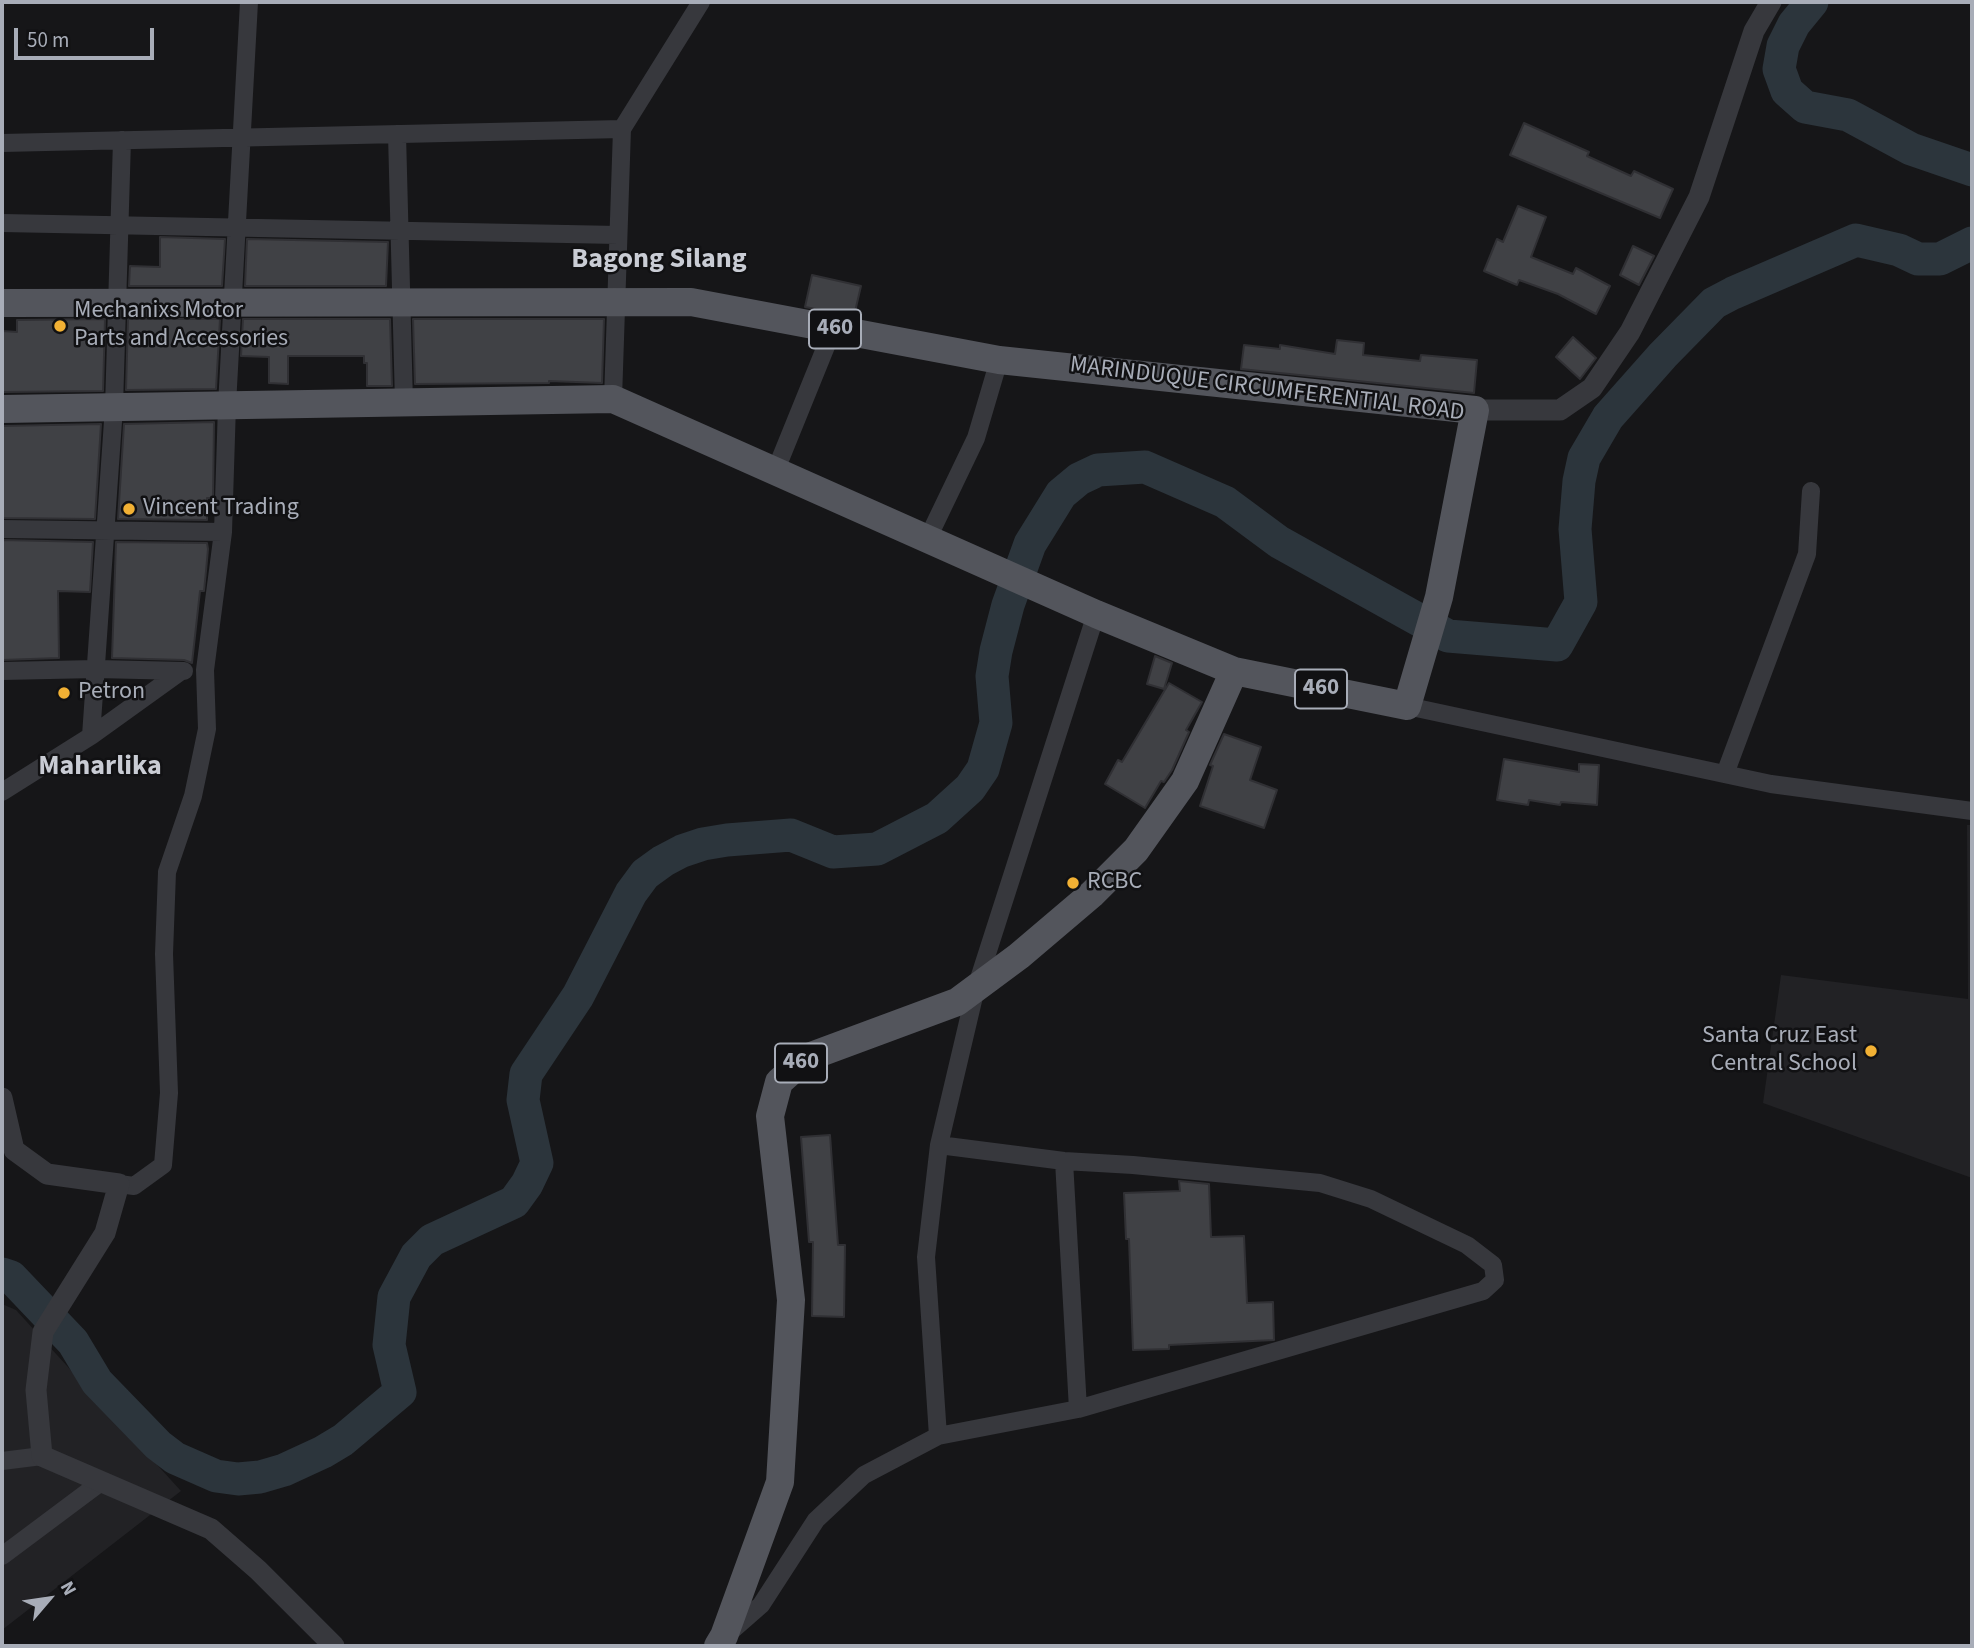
<!DOCTYPE html>
<style>
body{margin:0}
#map{position:relative;width:1974px;height:1648px;overflow:hidden;background:#161618;font-family:"Source Sans 3",sans-serif}
canvas{display:block}
.frame{position:absolute;inset:0;border:4px solid #a8adb8;pointer-events:none}
.north{position:absolute;left:14px;top:1564px;width:70px;height:70px;-webkit-text-stroke:5px #111113;paint-order:stroke;rotate:61deg;font-size:19px;font-weight:700;line-height:28px;text-align:center;color:#a8adb8}
.north::after{content:'';display:block;margin:auto;width:24px;height:32px;background:#a8adb8;clip-path:polygon(50% 0,100% 100%,50% 72%,0 100%)}
.scale{position:absolute;left:14px;top:28px;width:140px;height:32px;box-sizing:border-box;border:4px solid #a8adb8;border-top:0;padding-left:9px;font-size:21px;line-height:24px;white-space:nowrap;color:#a8adb8;-webkit-text-stroke:5px #111113;paint-order:stroke}
</style>
<div id="map">
<canvas width="1974" height="1648"></canvas>
<div class="frame"></div>
<div class="north">N</div>
<div class="scale">50 m</div>
</div>
<script>
const g = document.querySelector('canvas').getContext('2d');
g.lineJoin = 'round';
function paint(path, color) {
  g.fillStyle = color;
  g.fill(path, 'evenodd');
}
function stroke(path, color, width, dash) {
  g.strokeStyle = color;
  g.lineWidth = width;
  g.lineCap = dash ? 'butt' : 'round';
  g.setLineDash(dash || []);
  g.stroke(path);
}
function write(font, color, halo, rows, align = 'center') {
  g.font = font + ' "Source Sans 3",sans-serif';
  g.lineWidth = 5;
  g.setLineDash([]);
  g.textBaseline = 'middle';
  g.strokeStyle = halo;
  g.fillStyle = color;
  for (const [text, x, y, turn = 0] of rows) {
    g.save();
    g.translate(x, y);
    g.rotate((+turn || 0) * Math.PI / 180);
    g.textAlign = isNaN(turn) ? turn : align;
    if (halo) g.strokeText(text, 0, 0);
    g.fillText(text, 0, 0);
    g.restore();
  }
}
const built = new Path2D(`
 M 1967,825 L 1972,825 L 1972,1178 L 1763,1103 L 1781,975 L 1968,999 Z
 M 2,1304 L 16,1310 L 181,1491 L 2,1630 Z`);
const river = new Path2D(`
 M 1812,2 L 1794,24 L 1783,46 L 1779,69 L 1787,91 L 1805,107 L 1848,115 L 1911,149 L 1972,170
 M 2,1274 L 11,1277 L 73,1342 L 97,1382 L 158,1445 L 175,1458 L 216,1476 L 238,1479 L 260,1477 L 284,1470 L 323,1452 L 343,1440 L 400,1392 L 389,1345 L 394,1297 L 416,1256 L 432,1240 L 514,1202 L 527,1184 L 537,1163 L 523,1100 L 526,1074 L 578,996 L 631,893 L 645,874 L 663,861 L 682,851 L 703,844 L 727,840 L 791,835 L 833,852 L 877,849 L 937,818 L 970,788 L 983,769 L 996,723 L 992,676 L 996,651 L 1008,605 L 1030,544 L 1061,494 L 1079,479 L 1098,470 L 1145,467 L 1225,502 L 1279,542 L 1448,636 L 1557,645 L 1581,602 L 1575,529 L 1579,481 L 1584,458 L 1608,417 L 1663,355 L 1714,303 L 1733,293 L 1856,240 L 1899,250 L 1918,259 L 1940,259 L 1972,243`);
const building = new Path2D(`
 M 1524,123 L 1589,152 L 1587,156 L 1631,176 L 1634,171 L 1673,189 L 1660,218 L 1510,155 Z
 M 1518,206 L 1546,217 L 1531,257 L 1573,274 L 1576,268 L 1610,286 L 1596,314 L 1558,294 L 1519,280 L 1517,285 L 1484,271 L 1497,239 L 1503,242 Z
 M 160,237 L 225,239 L 222,286 L 129,286 L 130,266 L 160,267 Z
 M 247,239 L 388,242 L 386,286 L 245,286 Z
 M 1633,246 L 1654,256 L 1639,285 L 1620,275 Z
 M 812,275 L 861,286 L 854,316 L 805,307 Z
 M 105,319 L 103,391 L 2,392 L 2,331 L 17,332 L 17,320 Z
 M 128,319 L 220,319 L 216,389 L 126,390 Z
 M 243,319 L 390,319 L 392,386 L 367,386 L 367,363 L 364,363 L 364,356 L 288,356 L 288,384 L 269,383 L 269,357 L 241,356 Z
 M 413,319 L 604,319 L 602,383 L 549,381 L 549,383 L 415,384 Z
 M 1573,337 L 1596,358 L 1580,379 L 1556,357 Z
 M 1337,340 L 1364,343 L 1363,355 L 1420,361 L 1421,355 L 1477,360 L 1474,393 L 1241,369 L 1244,345 L 1280,349 L 1280,345 L 1335,354 Z
 M 214,422 L 213,498 L 207,498 L 207,520 L 118,519 L 124,424 Z
 M 101,424 L 95,519 L 2,518 L 2,426 Z
 M 2,540 L 93,542 L 90,592 L 58,591 L 59,658 L 2,660 Z
 M 116,542 L 207,543 L 208,549 L 206,571 L 204,591 L 200,591 L 192,663 L 184,660 L 112,658 Z
 M 1155,656 L 1172,663 L 1164,689 L 1147,684 Z
 M 1169,683 L 1202,702 L 1186,730 L 1189,732 L 1172,770 L 1164,782 L 1161,781 L 1145,808 L 1105,784 L 1118,760 L 1122,762 Z
 M 1224,734 L 1261,747 L 1250,780 L 1277,790 L 1264,828 L 1200,806 L 1213,766 L 1210,765 Z
 M 1504,759 L 1579,772 L 1579,764 L 1599,765 L 1597,805 L 1561,802 L 1560,805 L 1529,800 L 1528,805 L 1497,800 Z
 M 830,1135 L 838,1245 L 845,1245 L 844,1317 L 812,1316 L 813,1242 L 809,1242 L 801,1137 Z
 M 1179,1181 L 1209,1184 L 1211,1237 L 1244,1236 L 1247,1303 L 1273,1302 L 1274,1340 L 1169,1345 L 1169,1349 L 1133,1350 L 1129,1239 L 1126,1239 L 1124,1193 L 1180,1191 Z`);
const minor = new Path2D(`
 M 397,134 L 404,403
 M 2,143 L 622,129
 M 2,223 L 618,235
 M 613,399 L 622,129 L 701,2
 M 775,472 L 833,329
 M 2,529 L 223,532
 M 927,540 L 976,438 L 999,360
 M 2,671 L 96,669 L 184,671
 M 1407,706 L 1771,784 L 1972,811
 M 91,736 L 114,407 L 122,140
 M 1725,774 L 1807,554 L 1811,491
 M 2,792 L 91,736 L 180,672
 M 1064,1161 L 1078,1409
 M 119,1184 L 134,1186 L 163,1165 L 169,1093 L 164,954 L 167,872 L 193,796 L 207,729 L 205,670 L 223,532 L 227,405 L 249,2
 M 938,1436 L 926,1257 L 939,1145
 M 2,1461 L 42,1456
 M 2,1556 L 101,1482
 M 729,1633 L 761,1605 L 816,1520 L 864,1475 L 938,1436 L 1078,1409 L 1483,1291 L 1495,1280 L 1493,1265 L 1467,1245 L 1371,1199 L 1320,1183 L 1133,1165 L 1064,1161 L 939,1145 L 976,988 L 1096,614`);
const tertiary = new Path2D(`
 M 1475,410 L 1560,410 L 1592,388 L 1630,332 L 1699,197 L 1754,31 L 1771,2
 M 2,1098 L 14,1150 L 47,1174 L 119,1184 L 105,1233 L 43,1332 L 36,1390 L 42,1456 L 211,1529 L 258,1570 L 334,1646`);
const primary = new Path2D(`
 M 2,303 L 691,302 L 999,360 L 1475,410 L 1439,597 L 1407,706 L 1234,671 L 1096,614 L 613,399 L 2,409
 M 718,1646 L 724,1636 L 780,1482 L 791,1300 L 770,1116 L 779,1082 L 806,1058 L 957,1002 L 1019,956 L 1092,894 L 1136,850 L 1185,781 L 1234,671`);
const markers = [
 [60,326,7,"#f2b134"],
 [129,509,7,"#f2b134"],
 [64,693,7,"#f2b134"],
 [1073,883,7,"#f2b134"],
 [1871,1051,7,"#f2b134"]
];
const shields = [
 [835,329,52],
 [1321,689,52],
 [801,1063,52]
];
const shieldNames = [
 ["460",835,329],
 ["460",1321,689],
 ["460",801,1063]
];
const poiNames = [
 ["Mechanixs Motor",74,312],
 ["Parts and Accessories",74,340],
 ["Vincent Trading",143,509],
 ["Petron",78,693],
 ["RCBC",1087,883],
 ["Santa Cruz East",1857,1037,"right"],
 ["Central School",1857,1065,"right"]
];
const streetNames = [
 ["MARINDUQUE CIRCUMFERENTIAL ROAD",1267,390,7]
];
const quarterNames = [
 ["Bagong Silang",659,261],
 ["Maharlika",100,768]
];
paint(built, '#222225');
stroke(river, '#2c353c', 33);
paint(building, '#404145');
stroke(building, '#303034', 2);
stroke(minor, '#37383d', 18);
stroke(tertiary, '#37383d', 21);
stroke(primary, '#53555c', 28);
for (const [x, y, r, color] of markers) {
  const dot = new Path2D();
  dot.arc(x, y, r, 0, 2 * Math.PI);
  g.fillStyle = color;
  g.fill(dot);
  stroke(dot, '#111113', 2.5);
}
for (const [x, y, w] of shields) {
  const box = new Path2D();
  box.roundRect(x - w / 2, y - 19.5, w, 39, 5);
  g.fillStyle = '#111113';
  g.fill(box);
  stroke(box, '#a8adb8', 2);
}
write('bold 23px', '#a8adb8', null, shieldNames);
write('24px', '#a8adb8', '#111113', poiNames, 'left');
write('24px', '#a8adb8', '#111113', streetNames);
write('bold 28px', '#c9ccd4', '#111113', quarterNames);
</script>
